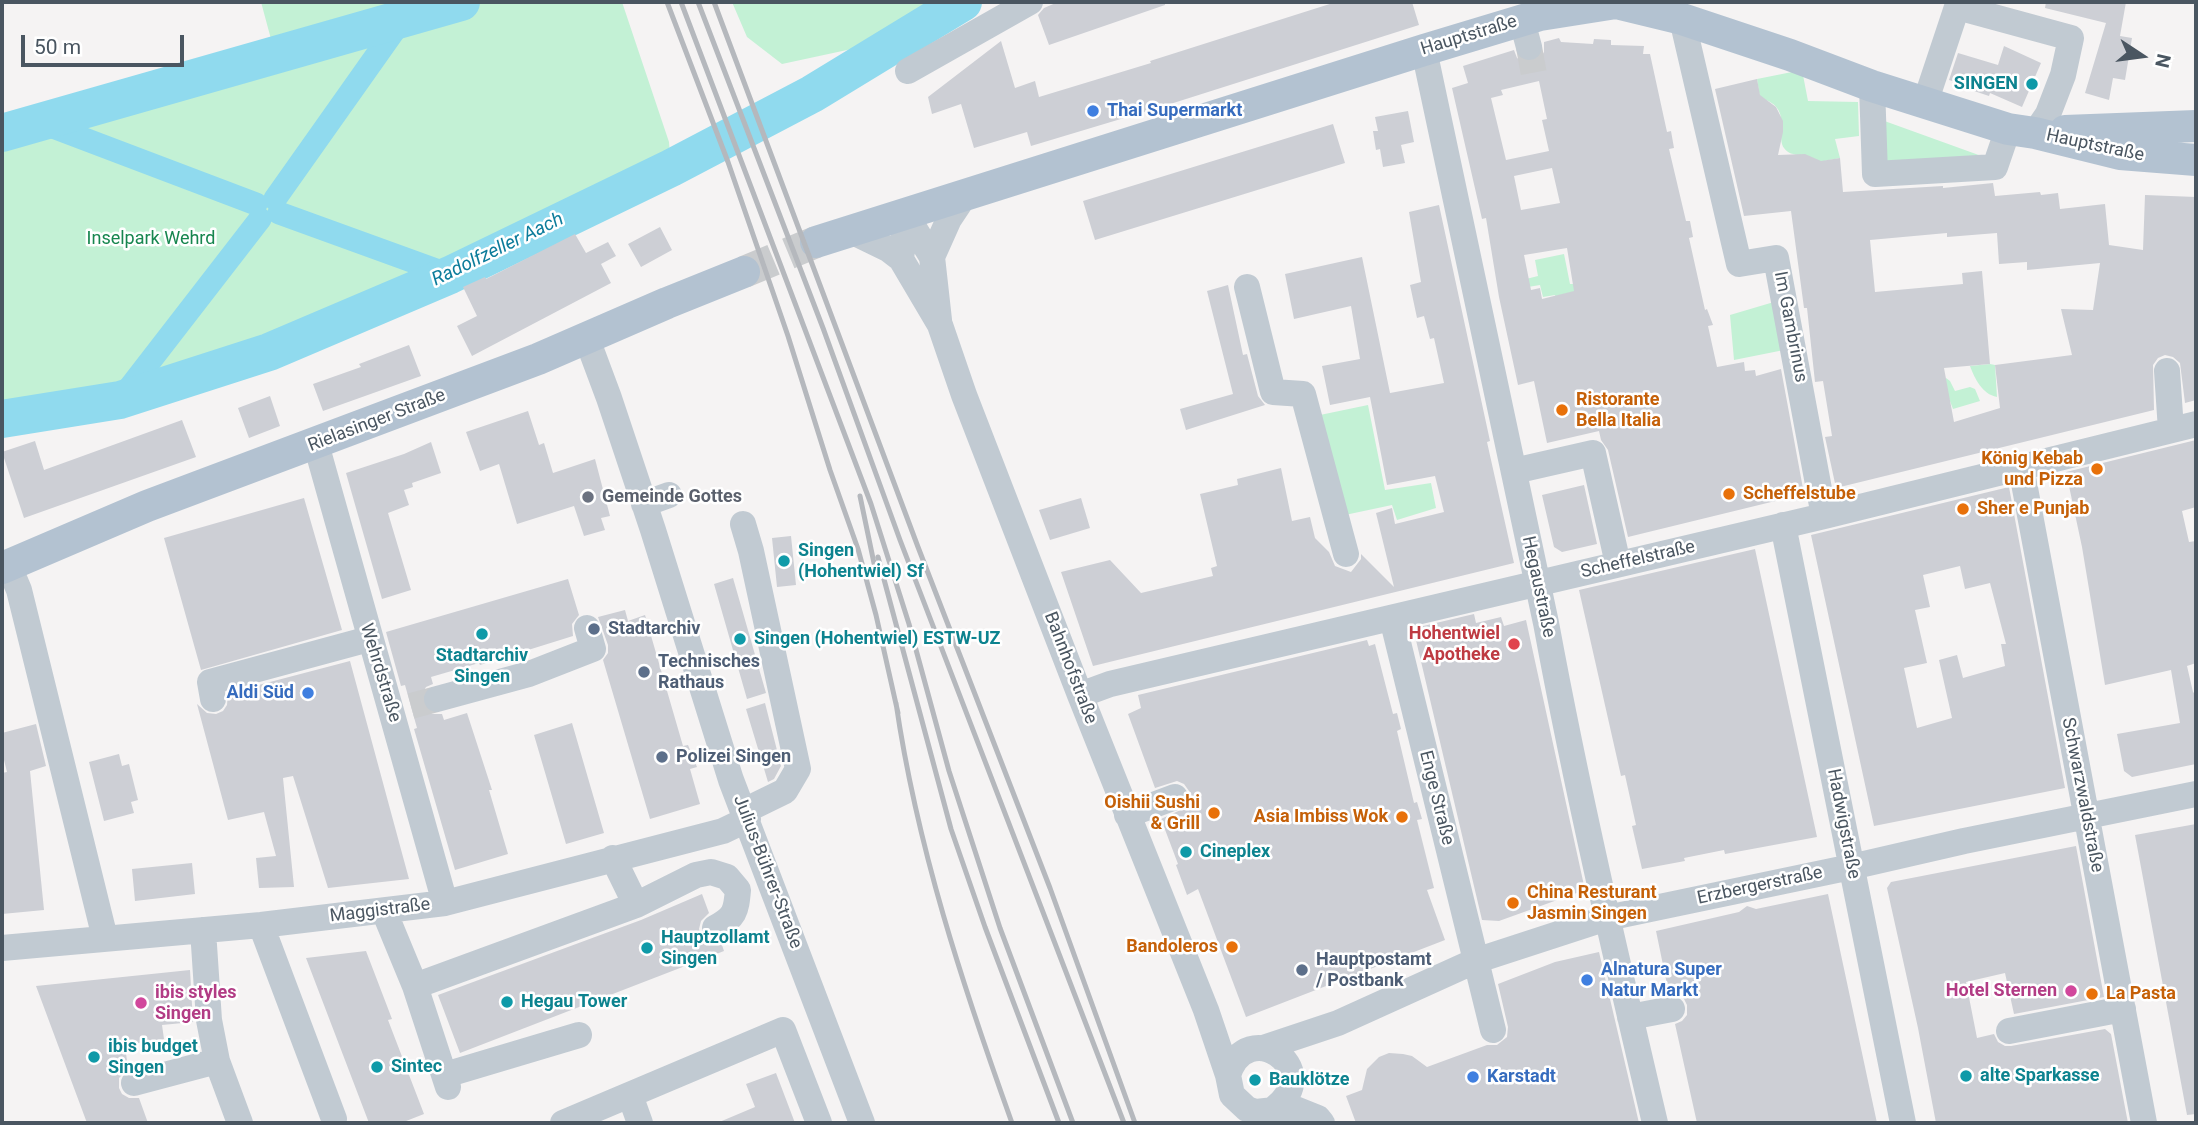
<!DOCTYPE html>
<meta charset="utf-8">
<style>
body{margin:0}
#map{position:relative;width:2198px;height:1125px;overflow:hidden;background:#f5f3f3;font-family:Roboto,sans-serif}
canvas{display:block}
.frame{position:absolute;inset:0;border:4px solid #4a5661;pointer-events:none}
.north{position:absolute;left:2107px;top:21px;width:70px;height:70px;-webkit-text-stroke:5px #fff;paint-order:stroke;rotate:103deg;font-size:19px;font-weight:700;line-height:28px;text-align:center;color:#4a5661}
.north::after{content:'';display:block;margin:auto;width:24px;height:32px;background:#4a5661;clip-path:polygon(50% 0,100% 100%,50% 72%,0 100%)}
.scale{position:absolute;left:21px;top:35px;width:163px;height:32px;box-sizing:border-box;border:4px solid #4a5661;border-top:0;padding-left:9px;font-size:21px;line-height:24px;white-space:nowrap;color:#4a5661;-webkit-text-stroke:5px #fff;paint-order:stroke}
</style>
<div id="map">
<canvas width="2198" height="1125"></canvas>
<div class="frame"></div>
<div class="north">N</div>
<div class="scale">50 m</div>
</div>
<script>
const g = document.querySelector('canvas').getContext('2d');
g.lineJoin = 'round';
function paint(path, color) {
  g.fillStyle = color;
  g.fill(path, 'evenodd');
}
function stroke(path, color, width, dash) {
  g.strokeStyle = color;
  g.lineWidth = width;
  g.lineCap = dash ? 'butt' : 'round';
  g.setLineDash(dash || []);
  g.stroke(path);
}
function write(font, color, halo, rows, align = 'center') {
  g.font = font + ' Roboto,sans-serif';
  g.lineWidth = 5;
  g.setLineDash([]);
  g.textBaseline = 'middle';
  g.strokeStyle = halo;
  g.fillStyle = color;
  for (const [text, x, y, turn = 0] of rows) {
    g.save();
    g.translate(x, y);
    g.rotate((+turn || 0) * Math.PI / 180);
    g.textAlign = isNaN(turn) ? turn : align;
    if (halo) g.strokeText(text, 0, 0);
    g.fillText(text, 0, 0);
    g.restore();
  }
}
const green = new Path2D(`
 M 261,2 L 622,2 L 669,142 L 671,168 C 492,254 314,345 123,399 C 86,409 40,413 2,419 L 2,133 L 275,54 Z
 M 732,2 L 944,2 L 861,47 L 782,64 L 747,37 Z
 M 1802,70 L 1808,101 L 1858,102 L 1859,136 L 1835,139 L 1840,158 L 1819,162 C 1809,152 1791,159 1784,148 C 1775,134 1794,107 1760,98 L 1757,79 Z
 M 1879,119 L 1987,158 L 1884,162 Z
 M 1564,254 L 1570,284 L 1577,284 L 1594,367 L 1560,315 L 1555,295 L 1543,297 L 1540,285 L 1528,287 L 1526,279 L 1538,276 L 1535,260 Z
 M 1784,299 L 1794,348 L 1734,360 L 1730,315 Z
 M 1990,364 L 1995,365 L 1997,397 C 1982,394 1975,379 1970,366 Z
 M 1946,378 L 1950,381 L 1955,391 L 1970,387 L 1975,389 L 1980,401 L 1953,409 L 1943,383 Z
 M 1368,405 L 1385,490 L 1431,483 L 1436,508 L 1397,520 L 1392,505 L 1345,515 L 1320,415 Z`);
const canal = new Path2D(`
 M 37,121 L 256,204
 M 275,199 L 403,18
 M 279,213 L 450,275
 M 120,400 L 260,219`);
const river = new Path2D(`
 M 2,133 L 461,2
 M 2,419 L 120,400 L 269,352 L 450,275 L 671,168 L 812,94 L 963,2`);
const building = new Path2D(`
 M 1058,2 L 1165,2 L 1165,5 L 1049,45 L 1038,15 L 1044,8 Z
 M 1336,2 L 1412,2 L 1419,25 L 1164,106 L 1031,146 L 1027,132 L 974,148 L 961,104 L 932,114 L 928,97 L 1001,41 L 1015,88 L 1035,81 L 1039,97 L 1151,63 L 1150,61 Z
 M 2046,2 L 2126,2 L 2120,36 L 2132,38 L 2125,80 L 2113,78 L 2109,100 L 2085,93 L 2106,23 L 2045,8 Z
 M 1559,38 L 1561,42 L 1593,44 L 1594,39 L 1611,40 L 1611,45 L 1644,46 L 1643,54 L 1650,54 L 1667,132 L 1671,131 L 1674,148 L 1669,149 L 1686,221 L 1690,221 L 1693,237 L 1689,238 L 1705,310 L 1707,309 L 1713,325 L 1708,326 L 1717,367 L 1744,362 L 1745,371 L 1755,370 L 1756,376 L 1781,369 L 1804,494 L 1628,537 L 1608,450 L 1601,440 L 1599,431 L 1547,443 L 1534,381 L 1518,385 L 1499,297 L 1486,218 L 1482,219 L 1452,88 L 1468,83 L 1463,66 L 1514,50 L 1517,58 L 1524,62 L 1534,62 L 1540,59 L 1544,52 L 1544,42 ZM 1539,81 L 1547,119 L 1542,120 L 1549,151 L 1506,160 L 1491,98 L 1503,95 L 1501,90 ZM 1552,168 L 1560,203 L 1521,210 L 1514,176 ZM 1567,248 L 1574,291 L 1542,299 L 1540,288 L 1531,290 L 1524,255 Z
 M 2004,46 L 2041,63 L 2022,107 L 1990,93 L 1989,96 L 1971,90 L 1972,87 L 1949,80 L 1958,53 L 1998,65 Z
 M 1757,79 L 1760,95 L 1776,107 L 1783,121 L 1783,132 L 1778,155 L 1805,154 L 1821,161 L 1840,158 L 1843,192 L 1943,186 L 1943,188 L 1993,183 L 1995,196 L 2040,192 L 2041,195 L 2058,193 L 2060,209 L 2105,204 L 2109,245 L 2143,250 L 2145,195 L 2196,197 L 2196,400 L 2185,403 L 2180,363 L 2173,357 L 2165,355 L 2158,358 L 2153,365 L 2154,410 L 1836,488 L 1825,437 L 1832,436 L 1823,381 L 1815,382 L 1807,308 L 1804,308 L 1791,211 L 1744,216 L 1715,89 ZM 1947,233 L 1947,237 L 1997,233 L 1999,264 L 2027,262 L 2027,270 L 2100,263 L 2093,310 L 2061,309 L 2072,355 L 1995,365 L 2000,408 L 1954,422 L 1944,368 L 1990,364 L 1982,271 L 1962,273 L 1963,284 L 1875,292 L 1870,240 Z
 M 1408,111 L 1414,142 L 1401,145 L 1405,163 L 1383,167 L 1380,149 L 1376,150 L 1373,131 L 1378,131 L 1375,117 Z
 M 1333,124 L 1345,163 L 1095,240 L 1083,201 Z
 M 1439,205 L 1490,441 L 1487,442 L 1514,563 L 1093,666 L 1061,572 L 1110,560 L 1141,593 L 1213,576 L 1211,568 L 1217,566 L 1200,494 L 1238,485 L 1237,479 L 1281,468 L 1292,521 L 1310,517 L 1315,538 L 1329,552 L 1335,566 L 1351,572 L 1361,559 L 1361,554 L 1394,587 L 1376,513 L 1392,508 L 1395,524 L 1444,512 L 1435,476 L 1387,485 L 1370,397 L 1330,405 L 1322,366 L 1360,359 L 1351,306 L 1294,319 L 1285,274 L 1362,257 L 1390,393 L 1444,383 L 1434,338 L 1430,339 L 1424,316 L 1417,318 L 1410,285 L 1421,282 L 1409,212 Z
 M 660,227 L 672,250 L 641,267 L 628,244 Z
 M 575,234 L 586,253 L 608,242 L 616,256 L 601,264 L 611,283 L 472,356 L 457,326 L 477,316 L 463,287 L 485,277 L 486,279 Z
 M 1228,285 L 1243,355 L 1247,354 L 1258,396 L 1265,405 L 1186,430 L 1180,409 L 1233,394 L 1207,291 Z
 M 409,345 L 421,376 L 323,411 L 313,384 L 361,367 L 359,364 Z
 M 270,396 L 280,426 L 249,438 L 238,408 Z
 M 528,411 L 539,445 L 544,443 L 553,473 L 595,459 L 610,516 L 601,518 L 605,530 L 584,536 L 574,506 L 517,524 L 499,464 L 480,471 L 466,432 Z
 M 182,420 L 196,457 L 24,518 L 2,452 L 35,441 L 44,470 Z
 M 2196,440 L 2196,507 L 2182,511 L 2189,542 L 2196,541 L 2196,663 L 2187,666 L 2193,692 L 2196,695 L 2196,764 L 2132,777 L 2124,771 L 2117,734 L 2180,723 L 2171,670 L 2105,685 L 2082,547 L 2066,472 Z
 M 431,442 L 441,473 L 412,483 L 413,487 L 404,490 L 409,505 L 388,513 L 411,590 L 382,599 L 346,473 L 404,454 Z
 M 1584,485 L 1597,544 L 1562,552 L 1554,547 L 1542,495 Z
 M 2009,487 L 2065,788 L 1874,826 L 1811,535 ZM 1960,566 L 1965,589 L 1990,583 L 2006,644 L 2001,644 L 2005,666 L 1963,678 L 1957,655 L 1939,660 L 1952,718 L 1917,728 L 1904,668 L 1927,663 L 1915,610 L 1930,607 L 1923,575 Z
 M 304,498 L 342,630 L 201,670 L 164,538 Z
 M 1081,498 L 1090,528 L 1050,540 L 1039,510 Z
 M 791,536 L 796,585 L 777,587 L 772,538 Z
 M 1755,549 L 1817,837 L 1725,854 L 1724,850 L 1684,858 L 1685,861 L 1642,869 L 1632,826 L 1636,825 L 1625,775 L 1621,776 L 1579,590 Z
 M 733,578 L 766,693 L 747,699 L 714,584 Z
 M 568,579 L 579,615 L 572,624 L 573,636 L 480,665 L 479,663 L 431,677 L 433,684 L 426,687 L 422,694 L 422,702 L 425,710 L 432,714 L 442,714 L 444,720 L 467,713 L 492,790 L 489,790 L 508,854 L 455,870 L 414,729 L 417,728 L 405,685 L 401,686 L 386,632 Z
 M 625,610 L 628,621 L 645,615 L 683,746 L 688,745 L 697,767 L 690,769 L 700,804 L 650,819 L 603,660 L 608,653 L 608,645 L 598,617 Z
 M 1474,614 L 1476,623 L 1501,617 L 1504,626 L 1526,620 L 1585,890 L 1499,921 L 1482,920 L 1415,636 L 1419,627 Z
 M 1367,640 L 1369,646 L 1375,644 L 1393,714 L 1397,713 L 1401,729 L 1397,731 L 1414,803 L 1417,802 L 1422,819 L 1417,820 L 1434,888 L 1427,890 L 1445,940 L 1246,1017 L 1198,889 L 1187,895 L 1176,865 L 1178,864 L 1161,819 L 1187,807 L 1191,799 L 1189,791 L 1184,784 L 1177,781 L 1155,788 L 1128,714 L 1141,708 L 1138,695 Z
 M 350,661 L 409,879 L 328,888 L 293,776 L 283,778 L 294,887 L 259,888 L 256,858 L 276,856 L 264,812 L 228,820 L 197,704 L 207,713 L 216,714 L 223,711 L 227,705 L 228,693 Z
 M 765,703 L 781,766 L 774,779 L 768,782 L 746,709 Z
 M 572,723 L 604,833 L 566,844 L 534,735 Z
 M 36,724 L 46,766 L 30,771 L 44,910 L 2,914 L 2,773 L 7,772 L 2,752 L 2,733 Z
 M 119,754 L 122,766 L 129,764 L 138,800 L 131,802 L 134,813 L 104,821 L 89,762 Z
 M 2196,824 L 2196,1114 L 2187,1115 L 2135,835 Z
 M 2076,846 L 2104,997 L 2014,1014 L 2005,973 L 1966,982 L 1977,1038 L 1994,1034 L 1998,1042 L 2005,1046 L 2011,1046 L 2105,1029 L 2111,1034 L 2128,1123 L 1936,1123 L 1918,1028 L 1887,888 L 1891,882 Z
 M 192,863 L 195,894 L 135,901 L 132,869 Z
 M 702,894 L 709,913 L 701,921 L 699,929 L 701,935 L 708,942 L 721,942 L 724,951 L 460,1053 L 438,995 L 641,920 Z
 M 1828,894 L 1877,1123 L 1697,1123 L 1675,1024 L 1682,1021 L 1687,1015 L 1687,1005 L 1684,999 L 1678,994 L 1669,994 L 1656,931 L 1739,912 L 1747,906 L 1756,909 Z
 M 366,951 L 392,1019 L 388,1020 L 424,1114 L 401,1123 L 369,1123 L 306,958 Z
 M 1599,952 L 1639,1123 L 1356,1123 L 1346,1096 L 1362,1090 L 1367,1069 L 1379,1057 L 1389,1053 L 1403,1054 L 1412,1056 L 1427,1067 L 1487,1045 L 1497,1045 L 1507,1037 L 1508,1027 L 1498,984 L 1555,962 Z
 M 190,970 L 193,1022 L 162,1025 L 164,1039 L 125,1045 L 128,1069 L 119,1078 L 119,1088 L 122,1094 L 129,1098 L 139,1098 L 148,1123 L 87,1123 L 36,986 Z
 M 776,1073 L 795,1123 L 717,1123 L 755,1107 L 746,1084 Z`);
const minorTunnel = new Path2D(`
 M 1529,47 L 1535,80
 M 411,706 L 437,699`);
const majorTunnel = new Path2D(`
 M 744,272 L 816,242`);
const minor = new Path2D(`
 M 1682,19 L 1739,264 L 1776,258 L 1824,516
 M 1522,21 L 1529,47
 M 1424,50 L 1546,623 C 1577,791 1616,957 1655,1123
 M 908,71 L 1030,2
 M 1872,86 L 1875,174 L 1995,167 L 2008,129
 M 1925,103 L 1957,7 L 2071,38 L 2063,75 L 2048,114 L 2035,133
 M 906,215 L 901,259 L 940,325 L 964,395 L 1080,695 L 1206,1010 L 1228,1075 L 1232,1095 L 1247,1109 L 1256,1112 L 1293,1108 L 1318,1118 L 1322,1123
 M 906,215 L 932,257 L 939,320
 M 851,231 L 888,249 L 901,259
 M 932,257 L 949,219 L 965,195
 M 1247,287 L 1273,392 L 1303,394 L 1346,554
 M 587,339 L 609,398 L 653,530 L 731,780 L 862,1123
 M 2167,371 L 2171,430
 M 316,444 L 445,903
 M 2021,467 L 2144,1123
 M 1514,471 L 1593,453 L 1618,564
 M 644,504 L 669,495
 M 743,524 L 751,551 L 798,769 L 785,791 L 744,811
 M 1783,525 C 1824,724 1862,924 1903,1123
 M 8,564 L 19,590 L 105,938
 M 1392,618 L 1493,1030
 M 1080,695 L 1110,684 L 1824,516 L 2196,424
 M 213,699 L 210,682 L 369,639
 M 437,699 L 529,674 L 593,649 L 587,628
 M 1127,815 L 1175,797
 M 613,858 L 636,905
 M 384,911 L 415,986 L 448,1087
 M 261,925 L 334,1119
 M 2,948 L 261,925 L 445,903 L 723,831 L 748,819
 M 415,986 L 636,905 L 696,875 L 711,872 L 727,877 L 738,890 C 736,912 735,917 715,928
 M 1630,1017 L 1672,1009
 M 2009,1031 L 2123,1009
 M 1263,1048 L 1338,1023 L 1475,961 L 1607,918 L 1851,867 L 1964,841 L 2196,794
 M 217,1061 L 240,1123
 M 445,1075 L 579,1035
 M 1228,1075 C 1247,1015 1325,1068 1275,1108
 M 134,1083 L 217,1061 L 209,1020 L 203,930
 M 630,1095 L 640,1123
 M 563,1123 L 783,1030 L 819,1123`);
const major = new Path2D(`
 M 2065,131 L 2196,126
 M 816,242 L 1424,50 L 1540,15 L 1616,3 L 1682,19 L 1790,55 L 1872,86 L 2008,129 L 2035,133 L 2120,154 L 2196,160
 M 2,568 L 147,506 L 538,359 L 667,303 L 744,272`);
const rail = new Path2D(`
 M 667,2 L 728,162 L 788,336 L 830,470 L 858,549 L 876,615 L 898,713
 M 681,2 L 871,504 L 909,624 L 949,771 L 1000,928 L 1073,1123
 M 698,2 L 823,328 L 900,540 L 1124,1123
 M 714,2 L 918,547 L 1050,888 L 1135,1123
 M 860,496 L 875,568
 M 878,557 L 951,829 L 985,927 L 1059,1123
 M 896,703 C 917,847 963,986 1012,1123`);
const markers = [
 [2032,84,7,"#0f9aa8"],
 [1093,111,7,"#3f7fe0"],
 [1562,410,7,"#e8710a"],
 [2097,469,7,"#e8710a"],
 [1729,494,7,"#e8710a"],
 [588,497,7,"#6b7280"],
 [1963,509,7,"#e8710a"],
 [784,561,7,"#0f9aa8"],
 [594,629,7,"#5c6f8a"],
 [482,634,7,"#0f9aa8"],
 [740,639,7,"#0f9aa8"],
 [1514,644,7,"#e0444e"],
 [644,672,7,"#5c6f8a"],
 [308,693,7,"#3f7fe0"],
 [662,757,7,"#5c6f8a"],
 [1214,813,7,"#e8710a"],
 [1402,817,7,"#e8710a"],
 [1186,852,7,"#0f9aa8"],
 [1513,903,7,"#e8710a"],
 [1232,947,7,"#e8710a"],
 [647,948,7,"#0f9aa8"],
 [1302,970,7,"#5c6f8a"],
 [1587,980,7,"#3f7fe0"],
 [2071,991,7,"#d1479c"],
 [2092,994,7,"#e8710a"],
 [507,1002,7,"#0f9aa8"],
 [141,1003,7,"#d1479c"],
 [94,1057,7,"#0f9aa8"],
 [377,1067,7,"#0f9aa8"],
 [1966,1076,7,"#0f9aa8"],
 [1473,1077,7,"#3f7fe0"],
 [1255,1080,7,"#0f9aa8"]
];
const streetNames = [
 ["Hauptstraße",1469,36,-17],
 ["Hauptstraße",2095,146,12],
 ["Im Gambrinus",1790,327,79],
 ["Rielasinger Straße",377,421,-21],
 ["Scheffelstraße",1638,560,-13],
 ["Hegaustraße",1538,587,78],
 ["Bahnhofstraße",1070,668,69],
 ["Wehrdstraße",380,673,73],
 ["Schwarzwaldstraße",2082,795,79],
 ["Enge Straße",1436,798,76],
 ["Hadwigstraße",1843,824,79],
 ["Julius-Bührer-Straße",767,872,69],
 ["Erzbergerstraße",1760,886,-12],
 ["Maggistraße",380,911,-7]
];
const cultureNames = [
 ["SINGEN",2018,84,"right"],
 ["Singen",798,551],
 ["(Hohentwiel) Sf",798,572],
 ["Singen (Hohentwiel) ESTW-UZ",754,639],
 ["Stadtarchiv",482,656,"center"],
 ["Singen",482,677,"center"],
 ["Cineplex",1200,852],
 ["Hauptzollamt",661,938],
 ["Singen",661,959],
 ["Hegau Tower",521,1002],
 ["ibis budget",108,1047],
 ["Singen",108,1068],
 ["Sintec",391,1067],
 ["alte Sparkasse",1980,1076],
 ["Bauklötze",1269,1080]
];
const shopNames = [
 ["Thai Supermarkt",1107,111],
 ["Aldi Süd",294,693,"right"],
 ["Alnatura Super",1601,970],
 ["Natur Markt",1601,991],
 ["Karstadt",1487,1077]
];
const parkNames = [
 ["Inselpark Wehrd",151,239]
];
const foodNames = [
 ["Ristorante",1576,400],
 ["Bella Italia",1576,421],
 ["König Kebab",2083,459,"right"],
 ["und Pizza",2083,480,"right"],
 ["Scheffelstube",1743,494],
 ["Sher e Punjab",1977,509],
 ["Oishii Sushi",1200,803,"right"],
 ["& Grill",1200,824,"right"],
 ["Asia Imbiss Wok",1388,817,"right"],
 ["China Resturant",1527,893],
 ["Jasmin Singen",1527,914],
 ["Bandoleros",1218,947,"right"],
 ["La Pasta",2106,994]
];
const worshipNames = [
 ["Gemeinde Gottes",602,497]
];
const serviceNames = [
 ["Stadtarchiv",608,629],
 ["Technisches",658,662],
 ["Rathaus",658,683],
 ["Polizei Singen",676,757],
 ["Hauptpostamt",1316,960],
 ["/ Postbank",1316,981]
];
const healthNames = [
 ["Hohentwiel",1500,634],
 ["Apotheke",1500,655]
];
const hotelNames = [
 ["Hotel Sternen",2057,991],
 ["ibis styles",155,993,"left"],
 ["Singen",155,1014,"left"]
];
const waterNames = [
 ["Radolfzeller Aach",498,250,-26]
];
paint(green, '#c3f1d5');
stroke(canal, '#90daee', 23);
stroke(river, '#90daee', 38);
paint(building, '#cdcfd5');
stroke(minorTunnel, '#caccce', 26, [26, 13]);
stroke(majorTunnel, '#caccce', 32, [32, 16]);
stroke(minor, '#c1cad2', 26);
stroke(major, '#b3c2d1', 32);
stroke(rail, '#b5b8bd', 5);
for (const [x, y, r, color] of markers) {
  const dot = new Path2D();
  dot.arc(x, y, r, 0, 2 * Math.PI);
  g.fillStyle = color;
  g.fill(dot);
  stroke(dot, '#fff', 2.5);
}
write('18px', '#4a5661', '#fff', streetNames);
write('bold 18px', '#0d838f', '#fff', cultureNames, 'left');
write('bold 18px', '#366cbe', '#fff', shopNames, 'left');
write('18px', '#17864f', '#fff', parkNames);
write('bold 18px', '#c56008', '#fff', foodNames, 'left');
write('bold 18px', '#5b616d', '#fff', worshipNames, 'left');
write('bold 18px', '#4e5e75', '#fff', serviceNames, 'left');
write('bold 18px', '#be3a42', '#fff', healthNames, 'right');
write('bold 18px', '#b23c85', '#fff', hotelNames, 'right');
write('italic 19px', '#0c7c9b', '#fff', waterNames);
</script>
